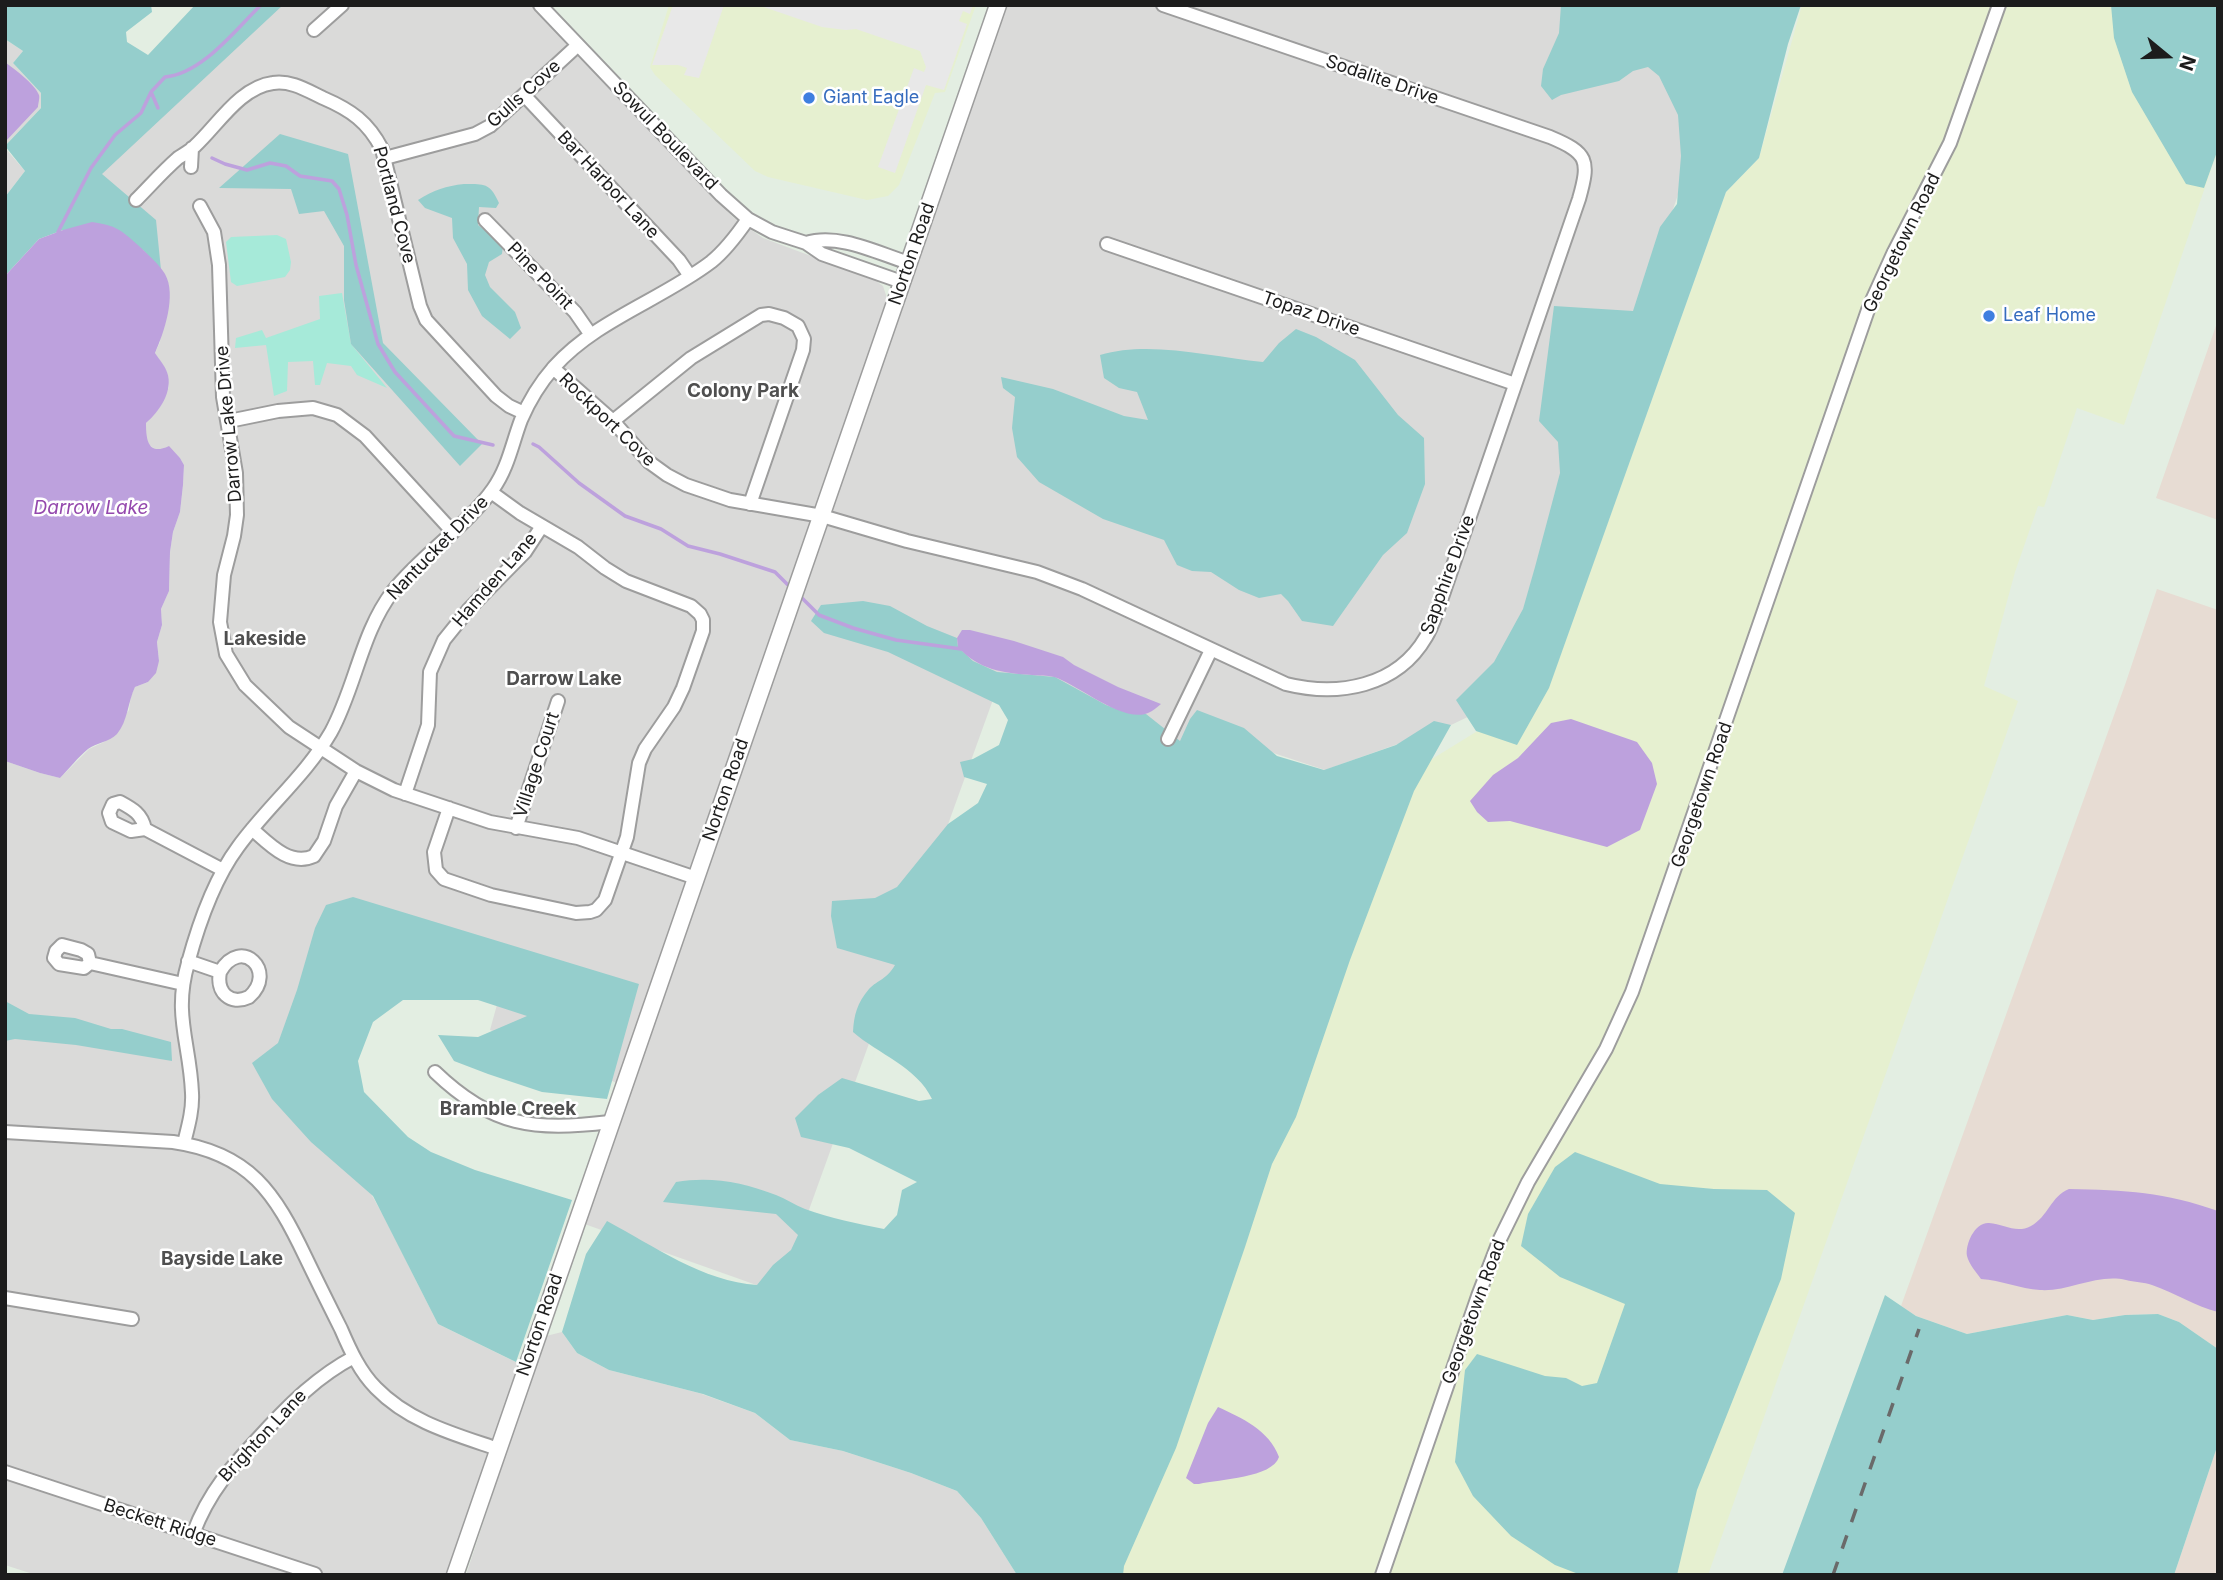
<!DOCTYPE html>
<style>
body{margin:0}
#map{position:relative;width:2223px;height:1580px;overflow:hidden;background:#e3eee2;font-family:Inter,sans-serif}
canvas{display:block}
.frame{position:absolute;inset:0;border:7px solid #1c1c1c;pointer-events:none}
.north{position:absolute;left:2132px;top:21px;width:70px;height:70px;-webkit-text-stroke:5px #fff;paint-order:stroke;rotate:109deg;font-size:19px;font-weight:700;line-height:28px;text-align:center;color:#1c1c1c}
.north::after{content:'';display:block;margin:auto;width:24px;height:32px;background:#1c1c1c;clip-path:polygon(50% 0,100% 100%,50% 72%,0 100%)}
</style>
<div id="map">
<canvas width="2223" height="1580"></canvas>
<div class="frame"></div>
<div class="north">N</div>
</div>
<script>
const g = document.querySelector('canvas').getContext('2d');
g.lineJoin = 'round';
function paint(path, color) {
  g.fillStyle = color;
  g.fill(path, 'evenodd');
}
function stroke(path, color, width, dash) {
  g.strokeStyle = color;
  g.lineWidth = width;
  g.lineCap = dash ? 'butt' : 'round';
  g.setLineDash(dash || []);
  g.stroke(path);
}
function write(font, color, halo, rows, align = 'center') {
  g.font = font + ' Inter,sans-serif';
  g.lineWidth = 5;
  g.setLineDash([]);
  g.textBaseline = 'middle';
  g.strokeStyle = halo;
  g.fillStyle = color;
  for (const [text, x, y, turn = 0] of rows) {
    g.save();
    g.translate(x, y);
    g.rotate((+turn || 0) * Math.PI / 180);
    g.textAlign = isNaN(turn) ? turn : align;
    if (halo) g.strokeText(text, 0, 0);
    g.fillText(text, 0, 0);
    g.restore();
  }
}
const residential = new Path2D(`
 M 219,5 L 532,5 L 733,217 L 763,238 L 875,280 L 883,286 L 886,295 L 887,307 L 617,1083 L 490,1030 L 508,965 L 345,906 L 334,1128 L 383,1215 L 438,1324 L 526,1367 L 455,1575 L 36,1575 L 5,1565 L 5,761 L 40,773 L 60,778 L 89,749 L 104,742 L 129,710 L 131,695 L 135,687 L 148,682 L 159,661 L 157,642 L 162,625 L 161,609 L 169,591 L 170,552 L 173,532 L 180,512 L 183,485 L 184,465 L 180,458 L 172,451 L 155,449 L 149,445 L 146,438 L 146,423 L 160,407 L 169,387 L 167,372 L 155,353 L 160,342 L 165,275 L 123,231 L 76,152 Z
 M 998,5 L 1609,5 L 1729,46 L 1505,699 L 1451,725 L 1325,770 L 1234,740 L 1180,742 L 999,683 L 779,1293 L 576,1221 Z
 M 5,39 L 23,51 L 13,63 L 41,93 L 41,108 L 5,146 Z
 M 5,148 L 25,171 L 5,197 Z
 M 562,1332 L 577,1353 L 609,1370 L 699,1393 L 755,1413 L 790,1440 L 843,1451 L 911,1473 L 957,1491 L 981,1518 L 1017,1575 L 466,1575 L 539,1353 L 546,1336 Z`);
const commercial = new Path2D(`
 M 669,5 L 976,5 L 945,92 L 935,93 L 899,185 L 888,196 L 867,200 L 768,177 L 755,171 L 655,75 L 650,67 Z
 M 1802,5 L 2218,5 L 2218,149 L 2124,425 L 2077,408 L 2044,507 L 2038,506 L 2015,572 L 1984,686 L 2018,701 L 1708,1575 L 1119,1575 L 1406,775 L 1549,687 L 1726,192 L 1759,158 Z`);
const industrial = new Path2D(`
 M 2218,320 L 2218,520 L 2156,498 Z
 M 2157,589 L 2218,610 L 2218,1349 L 2179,1322 L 2158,1314 L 2125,1315 L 2093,1320 L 2067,1315 L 1967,1334 L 1916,1316 L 1901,1306 L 2126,682 Z
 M 2218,1444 L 2218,1575 L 2174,1575 Z`);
const grass = new Path2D(`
 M 277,235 L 286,239 L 291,262 L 290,270 L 285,277 L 237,286 L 231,282 L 226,242 L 231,237 Z
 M 342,293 L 351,344 L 387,388 L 357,375 L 351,366 L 327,363 L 320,385 L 315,385 L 313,361 L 288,362 L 287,391 L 274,396 L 266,345 L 235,348 L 236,338 L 262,330 L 266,338 L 320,319 L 319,296 Z`);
const forest = new Path2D(`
 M 5,5 L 151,5 L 152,12 L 126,32 L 127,42 L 148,55 L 195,5 L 283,5 L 102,174 L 156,220 L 161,270 L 143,250 L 63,230 L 39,239 L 5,276 L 5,197 L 25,171 L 5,146 L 41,108 L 41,93 L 13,63 L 23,51 L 5,39 Z
 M 1561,5 L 1801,5 L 1788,44 L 1759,158 L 1726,192 L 1549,688 L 1517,745 L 1476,731 L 1456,700 L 1494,662 L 1523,609 L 1535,567 L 1560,473 L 1558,442 L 1539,421 L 1554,306 L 1633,311 L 1660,227 L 1677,204 L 1681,156 L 1678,115 L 1659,76 L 1648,67 L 1633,71 L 1619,81 L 1561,95 L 1552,100 L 1541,86 L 1543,69 L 1559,33 Z
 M 2111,5 L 2218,5 L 2218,149 L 2204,188 L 2186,184 L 2132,92 L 2114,38 Z
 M 280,134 L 348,154 L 383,343 L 482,444 L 460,466 L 351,344 L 344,300 L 344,246 L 324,211 L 299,214 L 291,189 L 219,188 Z
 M 464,184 C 485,184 490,183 499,203 L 496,208 L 479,207 L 478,225 L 503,245 L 502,254 L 489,262 L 485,275 L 490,287 L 515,312 L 521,328 L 510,339 L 482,316 L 468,290 L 467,264 L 453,238 L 452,218 L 425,208 L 418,200 C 434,190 446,186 464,184 Z
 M 1296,329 L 1316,337 L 1355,360 L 1398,415 L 1424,438 L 1425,484 L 1407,533 L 1383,555 L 1333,626 L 1302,621 L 1288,601 L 1281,594 L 1259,598 L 1239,590 L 1211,572 L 1192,571 L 1177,565 L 1164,540 L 1103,519 L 1039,482 L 1017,457 L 1012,428 L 1015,397 L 1003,388 L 1001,377 L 1053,389 L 1124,416 L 1148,420 L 1137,392 L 1119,388 L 1104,378 L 1100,355 C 1150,340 1211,357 1263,362 L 1279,343 Z
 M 863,601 L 890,606 L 927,626 L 957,638 L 958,647 L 973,661 L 997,672 L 1055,677 L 1106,705 L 1122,711 L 1146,714 L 1180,741 L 1190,719 L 1197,710 L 1244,728 L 1277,756 L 1324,770 L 1396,745 L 1434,721 L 1451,725 L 1414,791 L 1350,960 L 1296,1117 L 1272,1164 L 1245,1247 L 1176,1448 L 1124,1566 L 1123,1575 L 1017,1575 L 981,1518 L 957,1491 L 911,1473 L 843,1451 L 790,1440 L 755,1413 L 703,1394 L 609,1370 L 577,1353 L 562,1332 L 586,1254 L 607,1221 C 652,1245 704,1282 757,1285 L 773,1265 L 791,1250 L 798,1235 L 776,1214 L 663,1202 L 676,1182 C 710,1176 743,1182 776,1195 C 786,1199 795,1205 805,1209 C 830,1218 858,1224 884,1229 L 897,1215 L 902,1190 L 917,1182 L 849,1148 L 801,1137 L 795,1118 L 818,1095 L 842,1078 L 919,1101 L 932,1099 C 917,1067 878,1054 853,1032 C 854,1015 857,1003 869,989 C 879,979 886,980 895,965 L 837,948 L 831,916 L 832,901 L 875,898 L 897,887 L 948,824 L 978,803 L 987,784 L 964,777 L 960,762 L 973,759 L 999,745 L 1008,720 L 999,705 L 888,652 L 824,633 L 811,621 L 821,605 Z
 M 353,897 L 639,984 L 607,1099 L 542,1092 L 488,1074 L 454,1061 L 438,1035 L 478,1037 L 527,1016 L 478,1000 L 403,1000 L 373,1022 L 358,1061 L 364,1092 L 408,1137 L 431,1152 L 475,1170 L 572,1200 L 516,1362 L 438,1324 L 373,1196 L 311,1142 L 272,1099 L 252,1063 L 278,1043 L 297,990 L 315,928 L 326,905 Z
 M 5,1001 L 29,1014 L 75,1018 L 111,1029 L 122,1029 L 171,1042 L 172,1061 L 76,1045 L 15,1039 L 5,1041 Z
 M 1575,1152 L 1660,1184 L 1714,1189 L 1767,1190 L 1795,1213 L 1781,1279 L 1697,1490 L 1677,1575 L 1581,1575 L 1555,1565 L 1511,1536 L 1473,1496 L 1455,1462 L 1465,1370 L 1477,1354 L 1545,1376 L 1566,1378 L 1582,1386 L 1597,1383 L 1625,1304 L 1560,1277 L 1521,1246 L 1528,1214 L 1555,1167 Z
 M 1885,1295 L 1916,1316 L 1967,1334 L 2067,1315 L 2093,1320 L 2125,1315 L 2158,1314 L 2179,1322 L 2218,1349 L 2218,1444 L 2174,1575 L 1782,1575 Z`);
const parking = new Path2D(`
 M 673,5 L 724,5 L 699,78 L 684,75 L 687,68 L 678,65 L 652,65 Z
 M 758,5 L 973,5 L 970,14 L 963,11 L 959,21 L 967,24 L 944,90 L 926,85 L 895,173 L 878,167 L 914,68 L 924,72 L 926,67 L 920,51 L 856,29 L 846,30 L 822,27 Z`);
const water = new Path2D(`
 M 5,62 C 14,69 35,84 39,95 C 40,98 38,104 38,107 L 5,142 Z
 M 92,222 C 117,226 120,229 139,246 C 147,254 159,264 165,274 C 177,295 164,333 155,353 C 159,359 165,366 167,372 C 174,391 159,412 146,423 C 146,440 148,456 169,446 L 180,458 L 184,465 L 183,485 L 180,512 L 173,532 L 170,552 L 169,591 L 161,609 L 162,625 L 157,642 L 159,661 L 156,673 L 148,682 L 135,687 C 128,701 128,721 117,734 C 109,742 96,743 88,749 C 78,757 69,769 60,778 L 40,773 L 5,761 L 5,276 L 39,239 L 63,230 Z
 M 962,630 L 970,630 L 1014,641 L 1063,657 L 1074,665 L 1118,687 L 1161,704 C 1157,707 1153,711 1148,713 C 1123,724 1076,683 1054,677 C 1047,675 1039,676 1032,675 C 1003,673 979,670 958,647 L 957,638 Z
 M 1571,719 L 1637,742 L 1652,763 L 1657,784 L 1640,830 L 1607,847 L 1510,821 L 1488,822 L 1477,812 L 1470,801 L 1493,775 L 1518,758 L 1551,723 Z
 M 2069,1189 C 2125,1190 2165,1192 2218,1211 L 2218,1312 C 2195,1306 2175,1293 2152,1285 C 2144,1282 2134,1282 2126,1280 C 2098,1273 2068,1292 2040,1290 C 2020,1289 2001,1280 1981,1279 C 1976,1272 1969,1264 1967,1256 C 1965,1244 1975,1222 1989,1223 C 2004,1224 2016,1234 2031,1226 C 2048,1217 2051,1196 2069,1189 Z
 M 1218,1407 C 1242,1418 1269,1430 1279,1457 C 1272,1478 1220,1479 1199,1484 L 1194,1484 L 1186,1478 L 1208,1423 Z`);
const stream = new Path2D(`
 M 152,94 L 158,108
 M 212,158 L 225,164 L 247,170 L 270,163 L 286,166 L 300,176 L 332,181 L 339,189 L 347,215 L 356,265 L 378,344 L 395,372 L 454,436 L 493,445
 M 58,232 L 91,168 L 115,135 L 141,113 L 151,92 L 165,77 C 202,74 235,30 261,5
 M 533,444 L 539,447 L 579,483 L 625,516 L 661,529 L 688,546 L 720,554 L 775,572 L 788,585
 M 802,598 L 819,615 L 853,628 L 896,640 L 961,649`);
const minor = new Path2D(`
 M 540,5 L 721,195 L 748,219 L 772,232 L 806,243 L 822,254 L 902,282
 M 314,30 L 342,5
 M 524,95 L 679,260 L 690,276
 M 385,158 L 475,134 L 490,126 L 578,45
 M 191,167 L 192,148
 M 136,200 C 150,186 163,171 178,158 C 184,154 190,151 195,146 C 217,126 240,87 273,83 C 291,80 308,91 323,98 C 351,110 368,122 382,149 L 420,306 L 426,320 L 496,396 L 509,406 L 524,413
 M 200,206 L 214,232 L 219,265 L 223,397 L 236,473 L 237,515 L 234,536 L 224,575 L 220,622 L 226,654 L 245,685 L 289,727 L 356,771 L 394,790 L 490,822 L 578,838 L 696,878
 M 485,220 L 575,312 L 591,335
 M 806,243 C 839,233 877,253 909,263
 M 1107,244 L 1515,384
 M 553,368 L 613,421 L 649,462 L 667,475 L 686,485 L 730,500 L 822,516 L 907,541 L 1037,572 L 1082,589 L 1286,684 C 1338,697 1397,687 1426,637 C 1431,629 1434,620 1437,612 L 1579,199 C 1590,160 1588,153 1550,137 L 1163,5
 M 229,421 L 278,411 L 313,408 L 337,415 L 365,436 L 452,531
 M 613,421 L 691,358 L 761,315 L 769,314 L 784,318 L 798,326 L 804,339 L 803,350 L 750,504
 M 1168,739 L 1211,650
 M 405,794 L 428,725 L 430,672 L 444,640 L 469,609 L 525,552 L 542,526
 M 449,808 L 434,852 L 436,870 L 444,879 L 491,895 L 576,913 L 590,912 L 596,910 L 605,900 L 627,837 L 639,763 L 645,749 L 674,707 L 683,688 L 703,631 L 703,620 L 700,614 L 691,606 L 626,581 L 605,568 L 578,547 L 520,513 L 491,492
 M 516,828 L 558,701
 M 145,829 C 142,814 133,809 120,802 L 113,804 L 109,813 L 112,822 L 131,831 L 145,829 L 223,870
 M 252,829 C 269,844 290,867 314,856 L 324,841 L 336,806 L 356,771
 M 188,961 L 220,972 C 216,992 230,1006 249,997 C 278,972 241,935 220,972
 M 90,963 L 88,954 L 81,950 L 62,945 L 56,951 L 54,958 L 59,964 L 84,968 L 90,963 L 183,984
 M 435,1072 C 492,1127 534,1131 610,1122
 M 5,1132 L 173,1142 C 250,1153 275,1193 306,1258 C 317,1281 329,1305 341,1329 C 350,1350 360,1372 376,1388 C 409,1422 454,1434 498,1449
 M 184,1143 C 188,1127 193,1110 192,1093 C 190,1043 173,1015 188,963 C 198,926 215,878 238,847 C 267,807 306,775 331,732 C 356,686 361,633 393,591 C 422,554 467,526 493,489 C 508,468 512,444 521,420 C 529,401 540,383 554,367 C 596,320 661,300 711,262 C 726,250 737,235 748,219
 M 5,1298 L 132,1319
 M 5,1472 L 315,1574
 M 193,1534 C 209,1491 233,1465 263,1433 C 291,1403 318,1376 354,1357
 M 1382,1575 L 1478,1296 L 1500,1239 L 1528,1182 L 1606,1049 L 1632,992 L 1869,307 L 1893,254 L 1950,143 L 1999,5`);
const tertiary = new Path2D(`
 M 455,1575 L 998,5`);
const rail = new Path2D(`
 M 1833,1575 L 1919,1329`);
const markers = [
 [809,98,7,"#3f7fe0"],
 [1989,316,7,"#3f7fe0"]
];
const streetNames = [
 ["Sodalite Drive",1382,80,19],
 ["Gulls Cove",524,94,-42],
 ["Sowul Boulevard",665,136,46],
 ["Bar Harbor Lane",608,185,47],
 ["Portland Cove",394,205,75],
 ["Georgetown Road",1902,243,-64],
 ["Norton Road",912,254,-71],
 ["Pine Point",540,276,46],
 ["Topaz Drive",1311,314,19],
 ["Rockport Cove",607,420,44],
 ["Darrow Lake Drive",229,424,-95],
 ["Nantucket Drive",438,548,-46],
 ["Sapphire Drive",1448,575,-70],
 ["Hamden Lane",495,580,-49],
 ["Village Court",537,765,-72],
 ["Norton Road",726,790,-71],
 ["Georgetown Road",1702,795,-71],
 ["Georgetown Road",1474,1312,-70],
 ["Norton Road",540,1325,-71],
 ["Brighton Lane",263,1436,-47],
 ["Beckett Ridge",160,1523,18]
];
const shopNames = [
 ["Giant Eagle",823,98],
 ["Leaf Home",2003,316]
];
const neighbourhoodNames = [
 ["Colony Park",743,391],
 ["Lakeside",265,639],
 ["Darrow Lake",564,679],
 ["Bramble Creek",508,1109],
 ["Bayside Lake",222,1259]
];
const waterNames = [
 ["Darrow Lake",91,508]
];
paint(residential, '#dadad9');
paint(commercial, '#e6f0d0');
paint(industrial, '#e7dcd3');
paint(grass, '#a6ead9');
paint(forest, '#95cecc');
paint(parking, '#e8e8e8');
paint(water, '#bda1dd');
stroke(stream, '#bda1dd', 3.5);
stroke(minor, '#9d9d9d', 16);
stroke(tertiary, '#9d9d9d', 19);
stroke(minor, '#fff', 12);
stroke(tertiary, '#fff', 16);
stroke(rail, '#6a6a6a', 3.5, [14, 14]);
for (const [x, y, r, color] of markers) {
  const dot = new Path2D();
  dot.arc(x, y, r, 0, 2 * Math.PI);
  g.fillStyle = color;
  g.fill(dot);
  stroke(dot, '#fff', 2.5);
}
write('18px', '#1c1c1c', '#fff', streetNames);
write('18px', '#366cbe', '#fff', shopNames, 'left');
write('bold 19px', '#4f4f4f', '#fff', neighbourhoodNames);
write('italic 19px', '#9448ad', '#fff', waterNames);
</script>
